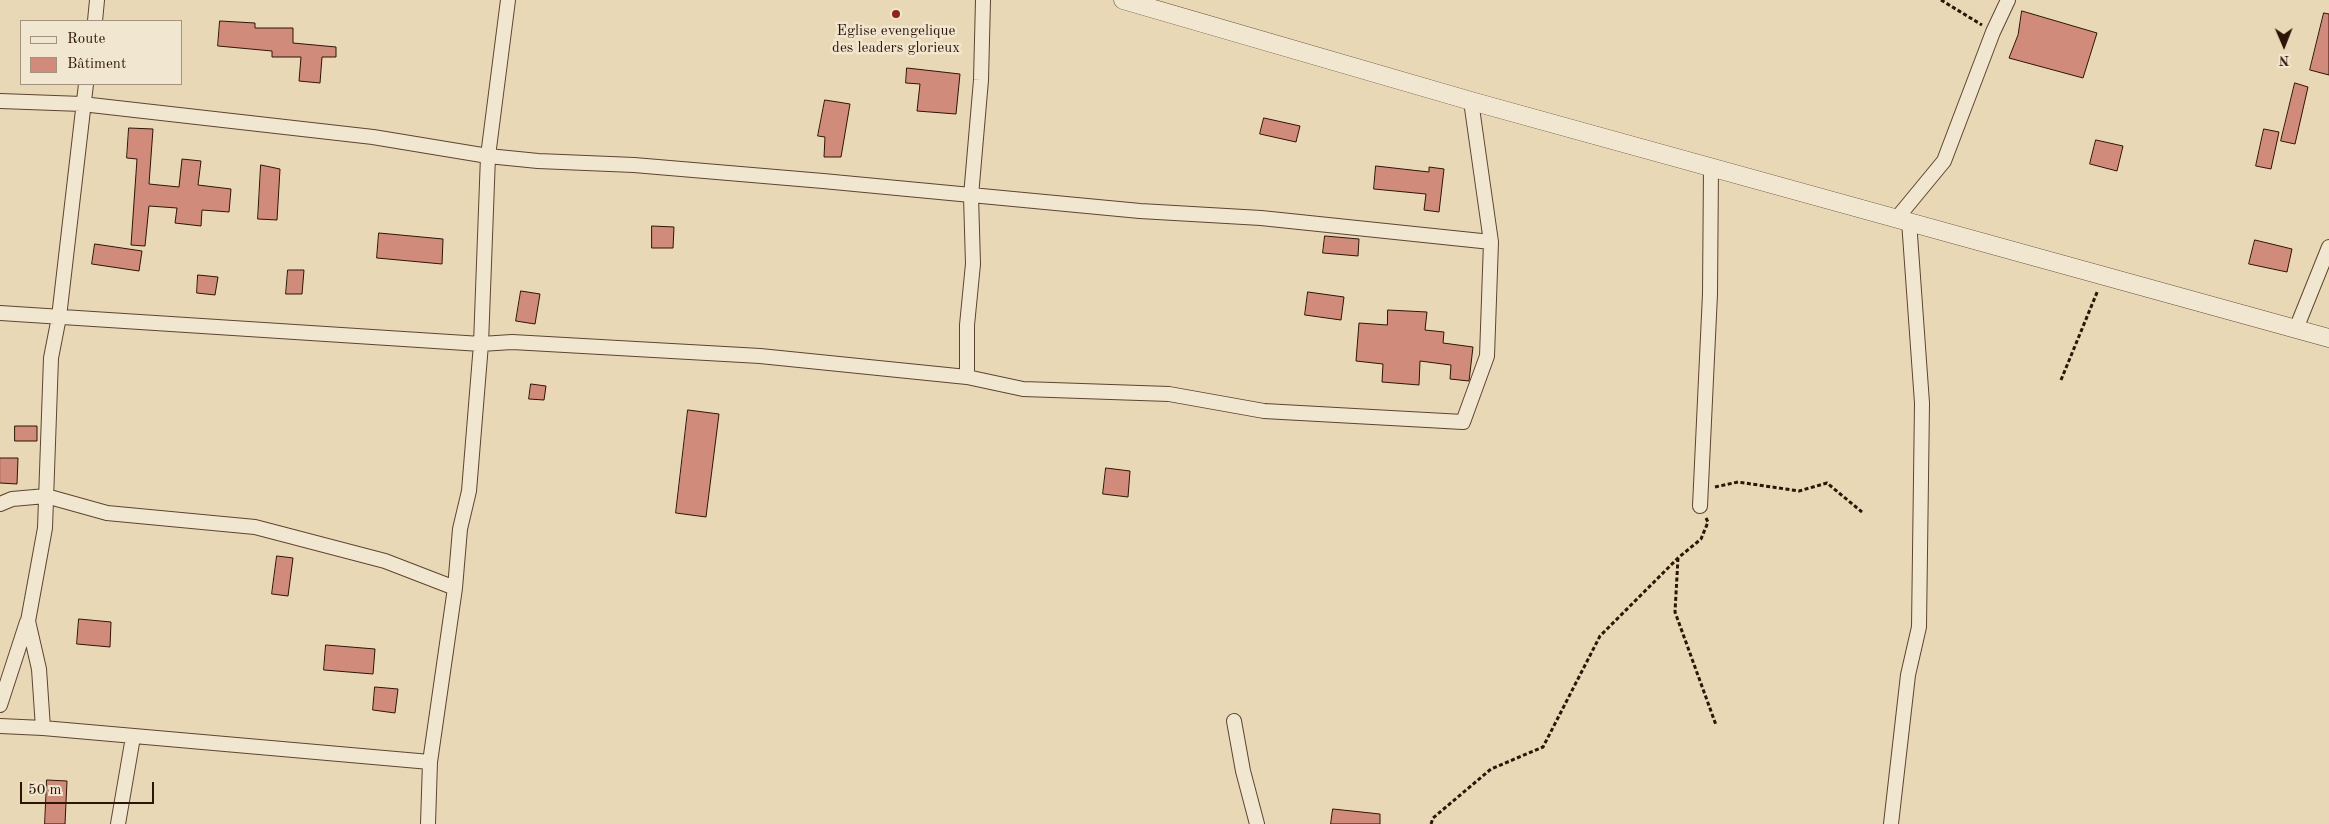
<!DOCTYPE html>
<meta charset="utf-8">
<style>
body{margin:0}
#map{position:relative;width:2329px;height:824px;overflow:hidden;background:#e9d8b5;font-family:"Old Standard TT",serif}
canvas{display:block}
.legend{position:absolute;left:20px;top:20px;width:162px;height:65px;box-sizing:border-box;background:#f1e6cf;border:1px solid #a3927f;margin:0;padding:6px 9px;list-style:none;font-size:15px;color:#2d1407}
.legend li{display:flex;align-items:center;gap:10px;height:25px}
.legend b{width:25px;border:1px solid #a3927f}
.north{position:absolute;left:2259px;top:20px;width:50px;height:50px;-webkit-text-stroke:4px #f1e6cf;paint-order:stroke;rotate:179deg;font-size:14px;font-weight:700;line-height:20px;text-align:center;color:#2d1407}
.north::after{content:'';display:block;margin:auto;width:18px;height:22px;background:#2d1407;clip-path:polygon(50% 0,100% 100%,50% 72%,0 100%)}
.scale{position:absolute;left:20px;top:782px;width:134px;height:22px;box-sizing:border-box;border:2px solid #2d1407;border-top:0;padding-left:6px;font-size:15px;line-height:18px;white-space:nowrap;color:#2d1407;-webkit-text-stroke:4px #f1e6cf;paint-order:stroke}
</style>
<div id="map">
<canvas width="2329" height="824"></canvas>
<ul class="legend">
<li><b style="height:6px;background:#f1e6cf"></b>Route</li>
<li><b style="height:14px;background:#d18b7b"></b>Bâtiment</li>
</ul>
<div class="north">N</div>
<div class="scale">50 m</div>
</div>
<script>
const g = document.querySelector('canvas').getContext('2d');
g.lineJoin = 'round';
function paint(path, color) {
  g.fillStyle = color;
  g.fill(path, 'evenodd');
}
function stroke(path, color, width, dash) {
  g.strokeStyle = color;
  g.lineWidth = width;
  g.lineCap = dash ? 'butt' : 'round';
  g.setLineDash(dash || []);
  g.stroke(path);
}
function write(font, color, halo, rows, align = 'center') {
  g.font = font + ' "Old Standard TT",serif';
  g.lineWidth = 5;
  g.setLineDash([]);
  g.textBaseline = 'middle';
  g.strokeStyle = halo;
  g.fillStyle = color;
  for (const [text, x, y, turn = 0] of rows) {
    g.save();
    g.translate(x, y);
    g.rotate((+turn || 0) * Math.PI / 180);
    g.textAlign = isNaN(turn) ? turn : align;
    if (halo) g.strokeText(text, 0, 0);
    g.fillText(text, 0, 0);
    g.restore();
  }
}
const building = new Path2D(`
 M 2022,11 L 2097,33 L 2083,78 L 2009,58 L 2018,35 Z
 M 2324,13 L 2329,14 L 2329,75 L 2310,70 Z
 M 220,21 L 255,23 L 255,28 L 293,28 L 293,43 L 336,47 L 336,57 L 322,57 L 320,83 L 299,81 L 301,57 L 272,57 L 272,51 L 218,46 Z
 M 907,68 L 960,74 L 956,114 L 917,111 L 920,84 L 906,83 Z
 M 2295,83 L 2308,87 L 2295,144 L 2281,141 Z
 M 825,100 L 850,104 L 841,157 L 824,157 L 825,137 L 818,136 Z
 M 1264,118 L 1300,126 L 1296,142 L 1260,134 Z
 M 129,128 L 153,129 L 149,184 L 179,187 L 182,159 L 201,161 L 198,185 L 231,189 L 229,212 L 202,210 L 201,226 L 175,223 L 177,208 L 149,206 L 145,246 L 131,245 L 137,159 L 127,158 Z
 M 2264,129 L 2279,132 L 2271,169 L 2256,166 Z
 M 2096,140 L 2123,146 L 2117,171 L 2090,164 Z
 M 261,165 L 280,169 L 277,220 L 258,219 Z
 M 1376,166 L 1429,172 L 1429,167 L 1444,169 L 1439,212 L 1424,210 L 1426,194 L 1374,189 Z
 M 652,226 L 674,227 L 673,248 L 652,248 Z
 M 379,233 L 443,239 L 442,264 L 377,258 Z
 M 1325,236 L 1359,239 L 1358,256 L 1323,253 Z
 M 2255,240 L 2292,249 L 2287,272 L 2249,264 Z
 M 95,244 L 142,251 L 139,271 L 92,264 Z
 M 288,270 L 304,270 L 302,294 L 286,294 Z
 M 198,275 L 218,277 L 215,295 L 197,293 Z
 M 521,291 L 540,294 L 535,324 L 516,321 Z
 M 1308,292 L 1344,297 L 1341,320 L 1305,315 Z
 M 1388,310 L 1427,312 L 1425,330 L 1444,332 L 1443,343 L 1473,347 L 1469,381 L 1450,379 L 1451,365 L 1420,361 L 1419,385 L 1382,382 L 1383,364 L 1356,361 L 1359,323 L 1387,325 Z
 M 531,384 L 546,386 L 544,400 L 529,399 Z
 M 688,410 L 719,414 L 706,517 L 676,513 Z
 M 15,426 L 37,426 L 37,441 L 15,441 Z
 M 0,458 L 18,458 L 17,484 L 0,483 Z
 M 1106,468 L 1130,471 L 1128,497 L 1103,494 Z
 M 277,556 L 293,558 L 288,596 L 272,594 Z
 M 79,619 L 111,622 L 110,647 L 77,644 Z
 M 326,645 L 375,649 L 373,674 L 324,670 Z
 M 375,687 L 398,689 L 395,713 L 373,710 Z
 M 47,780 L 67,781 L 65,824 L 45,824 Z
 M 1333,809 L 1380,814 L 1380,824 L 1331,824 Z`);
const path = new Path2D(`
 M 1941,0 L 1982,25
 M 2061,380 L 2098,290
 M 1715,487 L 1738,482 L 1799,491 L 1827,483 L 1862,512
 M 1678,558 L 1675,612 L 1716,725
 M 1431,824 L 1433,818 L 1491,769 L 1543,747 L 1600,636 L 1678,558 L 1701,539 L 1708,522 L 1706,518`);
const minor = new Path2D(`
 M 95,21 L 97,0
 M 0,101 L 82,104 L 373,137 L 488,156 L 538,161 L 634,165 L 823,181 L 1140,211 L 1261,218 L 1491,242
 M 1897,218 L 1944,161 L 1993,32 L 2008,0
 M 0,313 L 481,344 L 512,342 L 760,356 L 967,377 L 1023,389 L 1169,394 L 1264,411 L 1463,422 L 1487,356 L 1491,242 L 1471,101
 M 2296,329 L 2329,247
 M 967,377 L 967,325 L 973,264 L 971,196 L 981,80 L 983,0
 M 0,504 L 12,499 L 46,496 L 107,513 L 255,527 L 385,561 L 455,588
 M 1700,506 L 1710,294 L 1711,167
 M 0,705 L 27,622
 M 1234,721 L 1243,771 L 1257,824
 M 0,726 L 43,728 L 430,762
 M 43,728 L 39,669 L 28,621 L 45,528 L 51,358 L 59,317 L 86,84
 M 118,824 L 133,737
 M 428,824 L 430,762 L 455,588 L 460,529 L 469,491 L 481,344 L 488,156 L 508,0
 M 1891,824 L 1908,675 L 1919,627 L 1922,403 L 1909,221`);
const tertiary = new Path2D(`
 M 1123,0 L 1471,101 L 2329,338`);
const markers = [
 [896,14,5,"#8f2418"]
];
const poiNames = [
 ["Eglise evengelique",896,31],
 ["des leaders glorieux",896,48]
];
paint(building, '#d18b7b');
stroke(building, '#2d1407', 1);
stroke(minor, '#5c4532', 16);
stroke(tertiary, '#5c4532', 19);
stroke(path, '#2d1407', 3, [4, 2.5]);
stroke(minor, '#f1e6cf', 14);
stroke(tertiary, '#f1e6cf', 18);
for (const [x, y, r, color] of markers) {
  const dot = new Path2D();
  dot.arc(x, y, r, 0, 2 * Math.PI);
  g.fillStyle = color;
  g.fill(dot);
  stroke(dot, '#f1e6cf', 2);
}
write('15px', '#2d1407', '#f1e6cf', poiNames);
</script>
